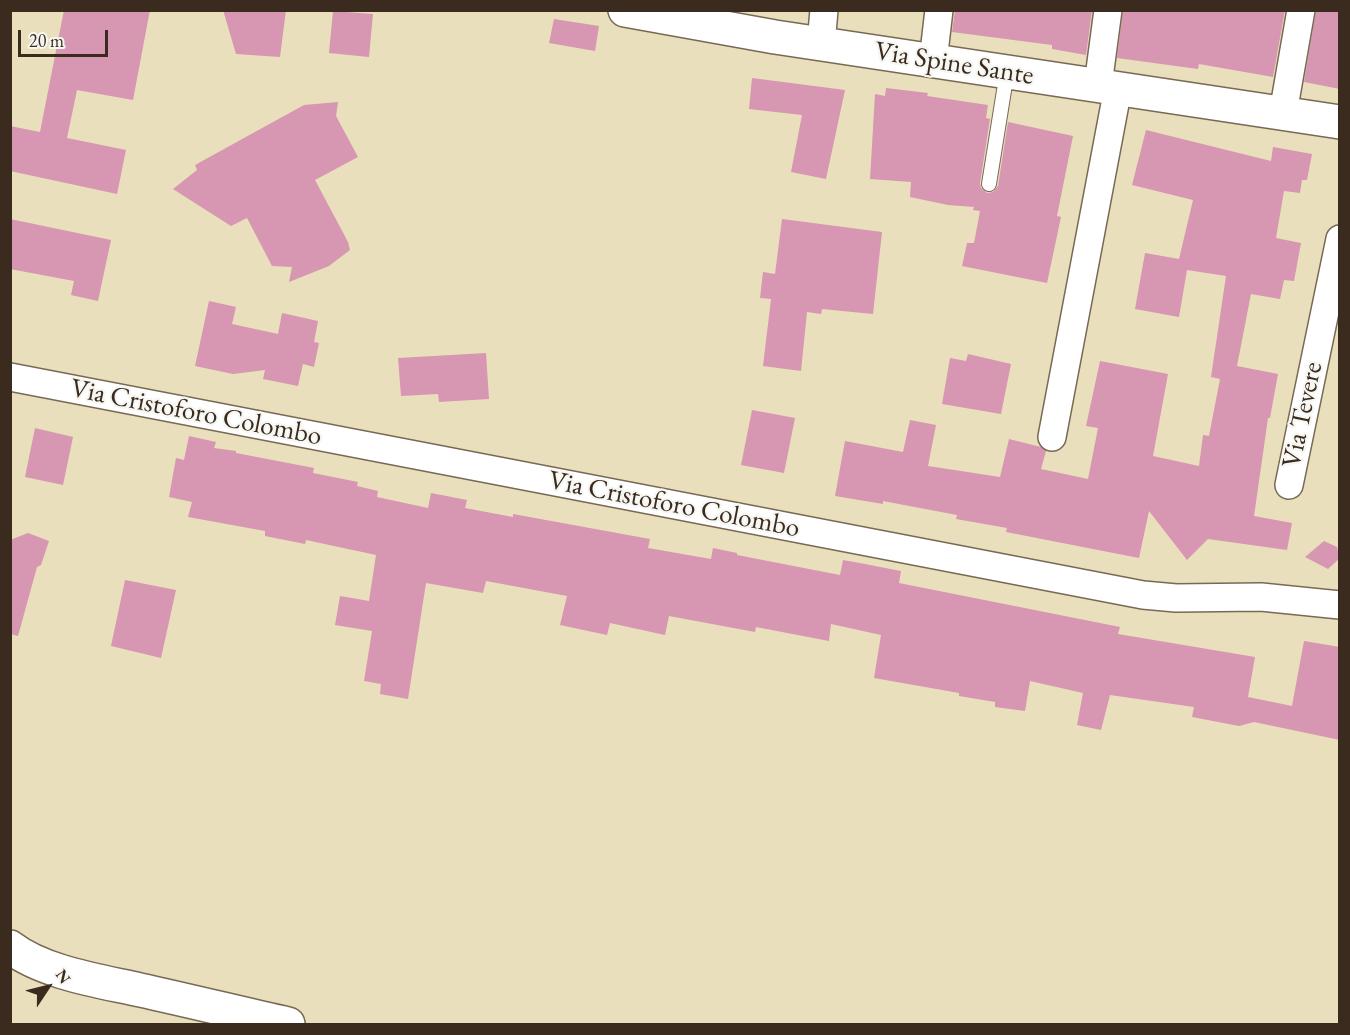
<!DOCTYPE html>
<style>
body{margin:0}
#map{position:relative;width:1350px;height:1035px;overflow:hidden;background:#eadfbc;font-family:"EB Garamond",serif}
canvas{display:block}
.frame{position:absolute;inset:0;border:12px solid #3b2a1e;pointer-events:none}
.north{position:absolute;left:18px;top:957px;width:60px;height:60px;-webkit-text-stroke:4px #f6f6f2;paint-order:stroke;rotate:55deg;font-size:16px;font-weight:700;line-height:24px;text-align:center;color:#3b2a1e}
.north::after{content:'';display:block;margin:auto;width:21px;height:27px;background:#3b2a1e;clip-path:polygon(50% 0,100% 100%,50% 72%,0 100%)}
.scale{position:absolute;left:18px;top:30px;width:90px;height:27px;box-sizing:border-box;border:3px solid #3b2a1e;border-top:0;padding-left:8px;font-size:18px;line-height:21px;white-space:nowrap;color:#3b2a1e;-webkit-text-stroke:4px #f6f6f2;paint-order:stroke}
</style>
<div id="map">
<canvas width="1350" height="1035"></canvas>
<div class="frame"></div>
<div class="north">N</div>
<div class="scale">20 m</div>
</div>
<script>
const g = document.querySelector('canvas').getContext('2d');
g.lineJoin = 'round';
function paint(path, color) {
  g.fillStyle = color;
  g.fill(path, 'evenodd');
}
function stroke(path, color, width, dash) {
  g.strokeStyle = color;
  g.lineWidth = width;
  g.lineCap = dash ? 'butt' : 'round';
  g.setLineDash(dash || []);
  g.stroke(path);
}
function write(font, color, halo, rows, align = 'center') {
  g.font = font + ' "EB Garamond",serif';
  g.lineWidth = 4.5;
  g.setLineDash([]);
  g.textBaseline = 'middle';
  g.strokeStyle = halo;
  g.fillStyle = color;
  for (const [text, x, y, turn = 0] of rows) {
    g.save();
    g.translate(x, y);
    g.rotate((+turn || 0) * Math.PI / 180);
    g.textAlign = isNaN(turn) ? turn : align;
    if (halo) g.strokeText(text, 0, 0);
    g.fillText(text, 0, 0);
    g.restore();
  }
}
const building = new Path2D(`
 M 64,10 L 150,10 L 133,100 L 77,90 L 67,138 L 126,150 L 117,194 L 10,171 L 10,126 L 40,132 Z
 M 223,10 L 286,10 L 280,57 L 236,54 Z
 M 955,10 L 1092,10 L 1086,55 L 1052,49 L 1052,45 L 952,32 Z
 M 1123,10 L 1285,10 L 1273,77 L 1199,64 L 1198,69 L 1117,58 Z
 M 1316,10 L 1340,10 L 1340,89 L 1304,82 Z
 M 333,11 L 373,14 L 369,57 L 329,53 Z
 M 554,19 L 599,26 L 595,51 L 549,43 Z
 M 752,78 L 845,90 L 826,179 L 791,172 L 802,115 L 749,109 Z
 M 886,88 L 928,93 L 927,96 L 988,105 L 986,118 L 990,119 L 980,183 L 981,188 L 987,193 L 993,192 L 998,186 L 1008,122 L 1073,136 L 1057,216 L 1061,217 L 1047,283 L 962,266 L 967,243 L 974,243 L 980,211 L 973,210 L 974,207 L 948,205 L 910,197 L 911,182 L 870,179 L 875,94 L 885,96 Z
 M 338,102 L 336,116 L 358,157 L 315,180 L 348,242 L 350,250 L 329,266 L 289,282 L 292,267 L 272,266 L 247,218 L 231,226 L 173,189 L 197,170 L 195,165 L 304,105 Z
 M 1146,130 L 1271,161 L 1273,147 L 1312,154 L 1307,180 L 1302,180 L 1300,193 L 1284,191 L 1276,238 L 1301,243 L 1294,281 L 1284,280 L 1280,299 L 1251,294 L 1237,366 L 1278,374 L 1270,418 L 1268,418 L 1254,516 L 1292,523 L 1287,550 L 1208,539 L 1187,560 L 1149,511 L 1139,558 L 1006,532 L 1007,528 L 956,519 L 957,515 L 883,501 L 883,504 L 835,496 L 845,441 L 903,452 L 910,420 L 936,425 L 928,466 L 1000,477 L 1009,439 L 1041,447 L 1046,451 L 1041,469 L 1088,479 L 1098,428 L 1086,426 L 1100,361 L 1168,374 L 1153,456 L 1199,466 L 1203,435 L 1209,436 L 1220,379 L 1211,377 L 1226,276 L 1187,270 L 1179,317 L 1135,309 L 1145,253 L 1179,259 L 1193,200 L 1132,185 Z
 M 10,219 L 111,240 L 98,301 L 71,295 L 74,281 L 10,269 Z
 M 782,219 L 882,232 L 873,314 L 822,309 L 821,314 L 807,312 L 801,371 L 763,366 L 771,299 L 760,298 L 763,272 L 775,274 Z
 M 209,301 L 236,307 L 232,324 L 278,334 L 282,313 L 318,321 L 314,342 L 319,343 L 314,367 L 303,364 L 298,386 L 263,379 L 265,370 L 233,374 L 195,366 Z
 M 486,353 L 489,399 L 439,402 L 438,394 L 401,396 L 398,358 Z
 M 968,354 L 1011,364 L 1001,414 L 942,404 L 950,358 L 966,361 Z
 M 752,410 L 795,418 L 784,473 L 741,465 Z
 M 35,428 L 73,437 L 63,485 L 25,477 Z
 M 189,436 L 216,442 L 214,448 L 236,451 L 236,453 L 314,468 L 313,473 L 358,482 L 357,486 L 378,491 L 377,497 L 428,508 L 431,493 L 467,500 L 465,508 L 513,517 L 513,514 L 650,539 L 648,548 L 711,559 L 713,548 L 737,553 L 737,555 L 840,575 L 843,560 L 865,564 L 901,571 L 899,583 L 1120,627 L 1118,634 L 1255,657 L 1248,697 L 1292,706 L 1304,641 L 1340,647 L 1340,740 L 1254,722 L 1239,726 L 1192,717 L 1194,707 L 1110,695 L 1101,730 L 1077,725 L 1083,693 L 1030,681 L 1025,711 L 995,707 L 995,702 L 959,696 L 959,693 L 874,678 L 881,635 L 831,624 L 829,641 L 756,627 L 755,632 L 669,616 L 665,635 L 610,623 L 607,635 L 560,625 L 567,596 L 486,581 L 483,593 L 426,583 L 408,699 L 380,694 L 381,684 L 364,681 L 372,631 L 335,625 L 340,596 L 369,601 L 376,555 L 306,540 L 305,544 L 265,536 L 265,531 L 188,517 L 192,502 L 169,497 L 176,458 L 184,460 Z
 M 28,533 L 49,541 L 41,565 L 37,567 L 18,636 L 10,634 L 10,540 Z
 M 1324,541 L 1337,547 L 1340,558 L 1328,569 L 1305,557 Z
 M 125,580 L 176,590 L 161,658 L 111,646 Z`);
const lane = new Path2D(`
 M 989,184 L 1007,72`);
const street = new Path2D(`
 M 821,44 L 824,10
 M 933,61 L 939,10
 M 1098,85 L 1108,10
 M 1283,113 L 1301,10
 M 10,377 L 1143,595 L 1176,598 L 1261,597 L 1340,605
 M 1052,437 L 1118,88
 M 1289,485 L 1340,239`);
const secondary = new Path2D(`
 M 625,10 L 775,37 L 1340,122
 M 10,947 C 44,973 100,981 140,990 C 190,1001 239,1013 288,1024`);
const streetNames = [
 ["Via Spine Sante",954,64,9],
 ["Via Cristoforo Colombo",196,413,11],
 ["Via Tevere",1303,415,-78],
 ["Via Cristoforo Colombo",674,505,11]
];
paint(building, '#d796b1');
stroke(lane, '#786955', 16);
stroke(street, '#786955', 30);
stroke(secondary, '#786955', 36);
stroke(lane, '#fff', 14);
stroke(street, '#fff', 27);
stroke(secondary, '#fff', 33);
write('27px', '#3b2a1e', '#f6f6f2', streetNames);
</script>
